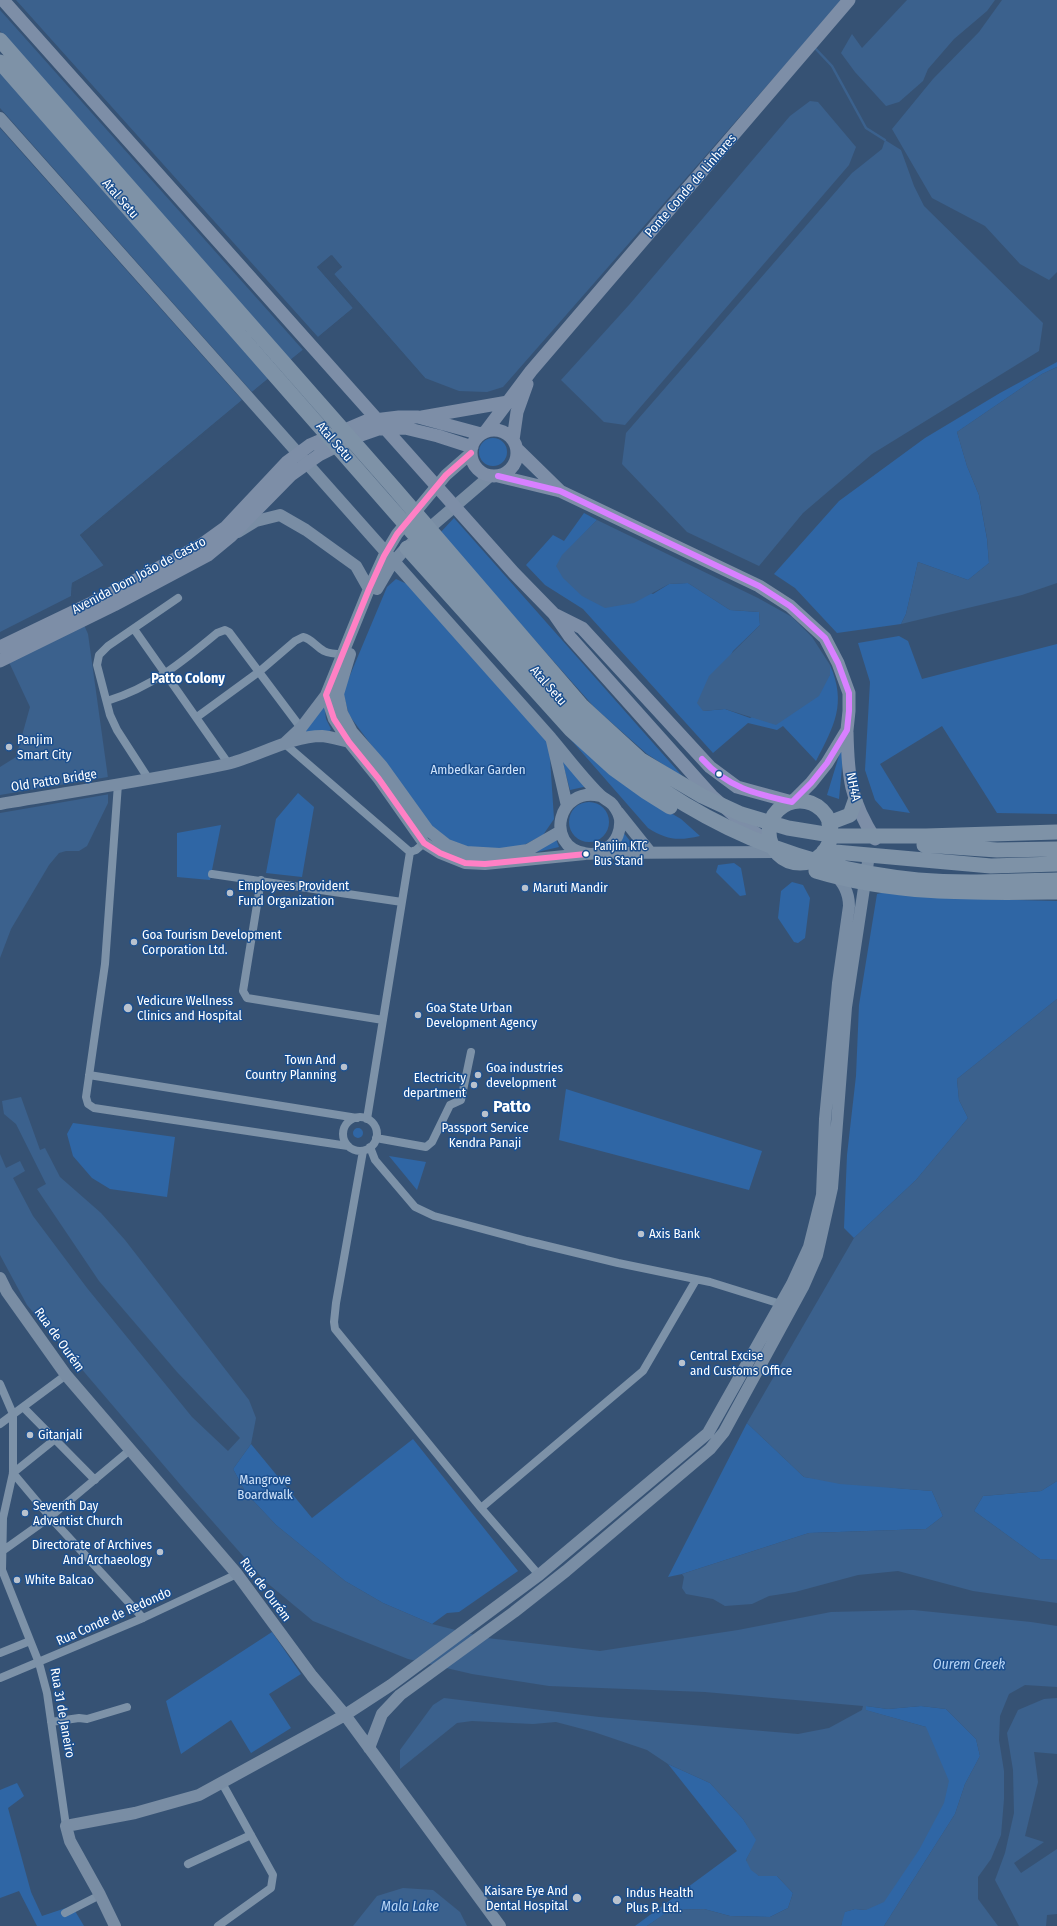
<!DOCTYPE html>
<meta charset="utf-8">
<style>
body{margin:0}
canvas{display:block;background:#365274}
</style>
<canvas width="1057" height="1926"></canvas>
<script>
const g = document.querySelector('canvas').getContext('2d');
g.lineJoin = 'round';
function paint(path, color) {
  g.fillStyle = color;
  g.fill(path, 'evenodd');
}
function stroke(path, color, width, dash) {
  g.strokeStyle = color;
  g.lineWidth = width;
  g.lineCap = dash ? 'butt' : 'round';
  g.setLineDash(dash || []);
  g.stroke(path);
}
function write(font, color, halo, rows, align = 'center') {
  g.font = font + ' "Fira Sans Condensed",sans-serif';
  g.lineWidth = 3;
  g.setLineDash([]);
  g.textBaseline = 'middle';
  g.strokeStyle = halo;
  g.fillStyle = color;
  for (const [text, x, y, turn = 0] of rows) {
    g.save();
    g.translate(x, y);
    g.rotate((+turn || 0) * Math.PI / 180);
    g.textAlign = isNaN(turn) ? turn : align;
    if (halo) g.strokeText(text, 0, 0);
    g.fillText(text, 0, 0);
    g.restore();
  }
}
const green = new Path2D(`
 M 1057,362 L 1057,367 L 1042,374 L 957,432 L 967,466 L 979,495 L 987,539 L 989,563 L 968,580 L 918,562 L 906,614 L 901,624 L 837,633 L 795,588 L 774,574 L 839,501 L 925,438 L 1000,393 Z
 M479 452a14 14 0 1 1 28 0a14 14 0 1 1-28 0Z
 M 584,513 L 597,520 L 563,555 L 653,594 L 669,584 L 688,583 L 730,610 L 759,612 L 760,625 L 733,651 L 703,711 L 725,709 L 750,718 L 830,675 L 830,665 C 847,704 834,726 816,761 L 783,726 L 777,730 L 748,723 L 713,753 L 583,609 L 545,585 L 526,565 L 553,535 L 564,541 Z
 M 454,518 L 684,778 L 647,754 L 595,708 L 440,533 Z
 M 420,567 L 645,798 L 681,819 L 700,836 C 678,841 667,840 648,828 Z
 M 396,579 L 407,584 L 549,743 L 554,819 L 543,835 L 524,845 L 503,851 L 464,847 L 454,843 L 432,827 L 349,715 L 343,692 L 387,587 Z
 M 899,636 L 908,641 L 922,679 L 1057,644 L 1057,814 L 997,813 L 942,726 L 880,764 L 910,813 L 883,809 L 875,800 L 865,770 L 870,682 L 858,643 Z
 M 324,703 L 326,719 L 331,729 L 329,732 L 307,735 L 305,730 Z
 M 845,736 L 839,799 L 827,795 Z
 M 562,760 L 588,786 L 570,790 Z
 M 298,793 L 314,807 L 302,877 L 266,873 L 276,819 Z
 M569 822a20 20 0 1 1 40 0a20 20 0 1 1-40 0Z
 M 221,825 L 210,880 L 177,877 L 177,833 Z
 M 623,832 L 634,846 L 614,848 Z
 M 556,839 L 559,847 L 533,853 Z
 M 734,863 L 741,868 L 746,895 L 740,896 L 716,872 L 718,865 Z
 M 792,882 L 803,885 L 810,898 L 805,938 L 798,943 L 794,942 L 778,918 L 781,891 Z
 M 890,891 L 978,899 L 1057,901 L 1057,999 L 957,1079 L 959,1100 L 968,1118 L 916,1180 L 854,1238 L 844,1228 L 847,1155 L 856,1076 L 859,1005 L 877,894 Z
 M 566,1089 L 762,1151 L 749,1190 L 559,1140 Z
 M 73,1123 L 175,1137 L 167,1197 L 110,1189 L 92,1178 L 73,1156 L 67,1134 Z
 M353 1133a5 5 0 1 1 10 0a5 5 0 1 1-10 0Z
 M 389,1156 L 426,1162 L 417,1190 Z
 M 747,1423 L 804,1477 L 896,1488 L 932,1491 L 943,1516 L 926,1529 L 809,1533 L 682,1574 L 668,1577 Z
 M 413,1439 L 518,1571 L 459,1612 L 447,1613 L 432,1624 L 383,1603 L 345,1581 L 276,1525 L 246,1493 L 233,1469 L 251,1444 L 312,1518 Z
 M 1057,1481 L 1057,1560 L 1040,1559 L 974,1511 L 983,1496 L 1041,1491 Z
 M 272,1632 L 301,1674 L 269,1694 L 291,1728 L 251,1753 L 231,1720 L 181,1754 L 166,1701 Z
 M 866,1706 L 888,1709 L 921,1706 L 946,1709 L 976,1739 L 980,1756 L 965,1784 L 955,1814 L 884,1926 L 841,1926 L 844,1912 L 855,1909 L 866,1910 L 926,1727 L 865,1710 Z
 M 668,1764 L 710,1783 L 743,1819 L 757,1840 L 746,1860 L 759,1876 L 777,1876 L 793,1893 L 788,1908 L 770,1917 L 730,1916 L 704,1909 L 671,1910 L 647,1926 L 635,1926 L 737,1851 Z
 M 17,1783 L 24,1796 L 8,1808 L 31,1892 L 42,1916 L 72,1906 L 84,1926 L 37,1926 L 19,1891 L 0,1898 L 0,1790 Z`);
const water = new Path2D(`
 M 0,0 L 842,0 L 503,387 L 487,392 L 459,391 L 425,378 L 334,274 L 342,267 L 331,255 L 317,267 L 353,308 L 80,535 L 104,565 L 72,583 L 71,596 L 88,634 L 108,778 L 108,803 L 87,846 L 79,851 L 66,851 L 59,853 L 49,865 L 11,929 L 0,958 L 0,767 L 16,757 L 30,707 L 0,643 Z
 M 907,0 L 995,0 L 987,11 L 954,39 L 928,69 L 923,81 L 899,102 L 886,106 L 855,72 L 841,53 L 852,34 L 862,48 Z
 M 1002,0 L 1057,0 L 1057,272 L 1049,280 L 1020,264 L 985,226 L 932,198 L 892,129 L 933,79 L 979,32 Z
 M 810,101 L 818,102 L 856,147 L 849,165 L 625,425 L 604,422 L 561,380 L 629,305 L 790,116 Z
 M 885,140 L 901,150 L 914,186 L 924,206 L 1043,323 L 1039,351 L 872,454 L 803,513 L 759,566 L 687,532 L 622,464 L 626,433 L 852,173 L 882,149 Z
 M 1057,367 L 1057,583 L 1022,595 L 901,624 L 906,614 L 918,562 L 968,580 L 989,563 L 987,538 L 979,495 L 967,466 L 957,432 L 1042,374 Z
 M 597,520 L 758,598 L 792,617 L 812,637 L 830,665 L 830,675 L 819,696 L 776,725 L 725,709 L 703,711 L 697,703 L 709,676 L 760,625 L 759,612 L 730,610 L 688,583 L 669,584 L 634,603 L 605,608 L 582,596 L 563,578 L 556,566 L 562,555 Z
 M 1057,999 L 1057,1481 L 1041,1491 L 983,1496 L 974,1511 L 1040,1559 L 1057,1560 L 1057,1603 L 973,1591 L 898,1571 L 858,1575 L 795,1592 L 769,1596 L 752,1604 L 725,1606 L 713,1599 L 686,1594 L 682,1588 L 684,1577 L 682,1574 L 809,1533 L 926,1529 L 943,1516 L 932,1491 L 840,1484 L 804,1477 L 747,1423 L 854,1238 L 916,1180 L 968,1118 L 959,1100 L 957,1079 Z
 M 21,1097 L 40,1150 L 45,1148 L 60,1177 L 101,1213 L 125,1240 L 249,1400 L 256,1418 L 251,1444 L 233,1469 L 246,1493 L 276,1525 L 345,1581 L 383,1603 L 432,1624 L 487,1638 L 600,1651 L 738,1630 L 831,1612 L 913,1610 L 1031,1622 L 1057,1626 L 1057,1687 L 1025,1685 L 1009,1694 L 1000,1716 L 999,1740 L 1004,1771 L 1004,1799 L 1001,1835 L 991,1859 L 978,1877 L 978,1899 L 998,1926 L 884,1926 L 955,1814 L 965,1784 L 980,1756 L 976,1739 L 946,1709 L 921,1706 L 888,1709 L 866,1706 L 866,1710 L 926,1727 L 949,1781 L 944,1803 L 919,1850 L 884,1902 L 866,1910 L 855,1909 L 845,1912 L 841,1926 L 647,1926 L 670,1910 L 704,1909 L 730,1916 L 770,1917 L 788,1908 L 793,1893 L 777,1876 L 759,1876 L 751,1870 L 746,1860 L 756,1840 L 743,1819 L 710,1783 L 668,1764 L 647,1750 L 594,1732 L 556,1722 L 533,1724 L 472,1721 L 457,1723 L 400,1769 L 400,1750 L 433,1705 L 444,1698 L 599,1717 L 798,1734 L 829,1728 L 862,1710 L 863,1706 L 705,1692 L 549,1686 L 472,1674 L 408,1659 L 313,1621 L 266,1582 L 184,1489 L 27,1305 L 0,1255 L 0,1154 L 6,1168 L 20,1161 L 25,1171 L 13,1178 L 33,1216 L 87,1288 L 192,1417 L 228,1451 L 240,1438 L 177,1372 L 99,1281 L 37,1189 L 46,1184 L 16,1124 L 4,1114 L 2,1101 Z
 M 1057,1698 L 1057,1754 L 1034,1752 L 1038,1782 L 1025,1836 L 1044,1842 L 1014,1863 L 1021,1873 L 1057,1849 L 1057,1914 L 1047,1915 L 1046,1926 L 1019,1926 L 995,1880 L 1005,1853 L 1014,1813 L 1013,1770 L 1007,1733 L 1018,1710 L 1044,1699 Z
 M 403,1888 L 433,1890 L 460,1912 L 467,1926 L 353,1926 L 377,1896 Z`);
const pier = new Path2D(`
 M 0,0 L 16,0 L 318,337 L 353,308 L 317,267 L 332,255 L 342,267 L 334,274 L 425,378 L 424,379 L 332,275 L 332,273 L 339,267 L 331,258 L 320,267 L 355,307 L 355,309 L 82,536 L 106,565 L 74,584 L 73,595 L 86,625 L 0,648 L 0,632 L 71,596 L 72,583 L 104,566 L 80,535 L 242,400 L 0,128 L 0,108 L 252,392 L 269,378 L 0,72 L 0,31 L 289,361 L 303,350 L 0,10 Z
 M 108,777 L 110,794 L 0,813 L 0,795 Z`);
const stream = new Path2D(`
 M 814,47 L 832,66 L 866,128 L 885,140`);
const street = new Path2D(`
 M 134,629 L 228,763
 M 107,701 C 152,687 181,663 217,633 L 225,630 L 229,632 L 301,728
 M 197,717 L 260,671 L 295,641 L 303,637 C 312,639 315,646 324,651 C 330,654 336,654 343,654
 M 285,744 L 410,852
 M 148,778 L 117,730 L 110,715 L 97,665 L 99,655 L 108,646 L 178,598
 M 118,784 L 105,964 L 86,1097 L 88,1104 L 94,1108 L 348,1146
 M 410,852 L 416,850 L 424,843
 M 212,874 L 402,902
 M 261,880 L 243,991 L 247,998 L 383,1020
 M 89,1075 L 357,1118
 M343 1134a17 17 0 1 1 34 0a17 17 0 1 1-34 0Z
 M 367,1119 L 410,852
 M 376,1138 L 426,1147 L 432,1142 L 450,1105 L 461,1100 L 471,1052
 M 370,1147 L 375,1160 L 415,1207 L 434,1216 L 527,1241 L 618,1263 L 710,1282 L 784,1305
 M 363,1151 L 336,1303 L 334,1322 L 335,1329 L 481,1508 L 539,1575
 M 0,1384 L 13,1414 L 13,1473 L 3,1518 L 2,1570 L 39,1663 L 47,1693 L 66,1826
 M 23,1407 L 95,1480
 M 0,1424 L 66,1375
 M 54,1440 L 13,1473 L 50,1517 L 143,1618
 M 481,1508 L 643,1371 L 696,1280
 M 1,1552 L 50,1517 L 130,1450
 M 0,1653 L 30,1641
 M 0,1678 L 143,1618 L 237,1574
 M 51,1722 L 79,1718 L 87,1719 L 127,1707
 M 188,1864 L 251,1835
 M 65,1913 L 100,1895
 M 218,1926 L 271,1888 L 273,1875 L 222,1783`);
const secondary = new Path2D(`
 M 0,118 L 551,738 C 567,757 582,777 599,794 C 603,799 609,800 613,805 C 616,809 619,814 620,819 C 621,830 617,842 607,848 C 601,853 592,855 584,853 C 545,846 557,786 600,796
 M 471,453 L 446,475 L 397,534 L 384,556 L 369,589 L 326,695 L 334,719 L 349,742 L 379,779 L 424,843 L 440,853 L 465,863 L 485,864 L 585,854
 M 238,532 L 256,521 L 280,515 L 306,530 L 356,566 L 369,589
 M 377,589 L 391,565 L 405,549 L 490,476
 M 350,654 L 338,694 L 342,713 L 352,732 L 382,766 L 428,830 L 447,845 L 466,852 L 500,854 L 528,850 L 561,831
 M 552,741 L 567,806
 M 285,743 L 301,728 L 326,695
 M 0,804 C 76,791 152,780 227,764 C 257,757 290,736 322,736 C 332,737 340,740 349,742
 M 618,812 L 650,852
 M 599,853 L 776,852
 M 0,1278 L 7,1292 L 66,1375 L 237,1574 L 312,1676 L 345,1715 L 500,1926
 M 369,1748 L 382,1714 L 400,1695 L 514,1612 L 566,1571 L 710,1449 L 724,1432 L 803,1287 L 817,1255 L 832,1188 L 846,1007 L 869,855
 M 115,1926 L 100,1895 L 70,1841 L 66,1826 L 135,1813 L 199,1795 L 345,1715 L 391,1685 L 539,1575 L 708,1433 L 792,1284 L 809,1247 L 822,1195 L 825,1119 L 838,983 L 849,906 C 849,892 843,883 834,873`);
const primary = new Path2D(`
 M 3,0 L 514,573 L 554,614 L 570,637 L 712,796 L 748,828 L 763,838
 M 422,417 L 508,402
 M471 453a23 23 0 1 1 46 0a23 23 0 1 1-46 0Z
 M 486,431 L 531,371 L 849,0
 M 513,440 L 517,412 L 527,384
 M 517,449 L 560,491
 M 498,476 L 560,491 L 759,586 L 790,606 L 825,638 L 838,663 L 849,693 L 849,711 L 847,730 L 827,763 L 811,783 L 792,802 L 737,787 L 710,767 L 582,628 L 556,615
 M 0,647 L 110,594 L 201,545 L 226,527 L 287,462 L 310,445 L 366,421 L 399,417 L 418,417 L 481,434
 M 0,661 L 114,605 L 208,555 L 231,536 L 291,475 L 319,455 L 355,437 L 378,429 L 405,428 L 438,436 L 472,447
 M 847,732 C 848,777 850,800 875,839`);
const highway = new Path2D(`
 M 0,40 L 394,488 L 581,705 L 641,760 L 702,796 L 741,814 L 788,828 L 837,836 L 926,836 L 1057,832
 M 0,62 L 570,712 C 664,810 783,867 918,880 C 964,884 1011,881 1057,880
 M 407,548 L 571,730 L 614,769 L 646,792 L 670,807
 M769 832a31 31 0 1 1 62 0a31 31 0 1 1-62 0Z
 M 829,823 L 850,815 L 855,801
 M 924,845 L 997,850 L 1057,849
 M 824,851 L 991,866 L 1057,864
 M 816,871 C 895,895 976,893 1057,892`);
const bus1 = new Path2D(`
 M 471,453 L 446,475 L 397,534 L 384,556 L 369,589 L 326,695 L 334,719 L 349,742 L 379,779 L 424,843 L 440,853 L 465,863 L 485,864 L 586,854`);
const bus2 = new Path2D(`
 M 498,476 L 560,491 L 759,586 L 790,606 L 825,638 L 838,663 L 849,693 L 849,711 L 847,730 L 827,763 L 811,783 L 792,802 C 756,794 728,788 702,759`);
const markers = [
 [9,747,4,"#b9c2ce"],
 [719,774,3.5,"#fff"],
 [586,854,3.5,"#fff"],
 [525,888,4,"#b9c2ce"],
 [230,893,4,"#b9c2ce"],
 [134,942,4,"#b9c2ce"],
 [128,1008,5,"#b9c2ce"],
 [418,1015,4,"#b9c2ce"],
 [344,1067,4,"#b9c2ce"],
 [478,1075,4,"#b9c2ce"],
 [474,1085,4,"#b9c2ce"],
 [485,1114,4,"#b9c2ce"],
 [641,1234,4,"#b9c2ce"],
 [682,1363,4,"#b9c2ce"],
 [30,1435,4,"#b9c2ce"],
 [25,1513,4,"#b9c2ce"],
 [160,1552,4,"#b9c2ce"],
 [17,1580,4,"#b9c2ce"],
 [577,1898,5,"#b9c2ce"],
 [617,1900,5,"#b9c2ce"]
];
const busNames = [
 ["Panjim KTC",594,847],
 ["Bus Stand",594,862]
];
const streetNames = [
 ["Ponte Conde de Linhares",691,186,-49],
 ["Atal Setu",120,199,49],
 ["Atal Setu",334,442,49],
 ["Avenida Dom João de Castro",139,576,-28],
 ["Atal Setu",548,686,49],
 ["Old Patto Bridge",54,781,-9],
 ["NH4A",853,787,78],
 ["Rua de Ourém",59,1340,54],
 ["Rua de Ourém",265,1590,53],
 ["Rua Conde de Redondo",114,1617,-24],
 ["Rua 31 de Janeiro",62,1713,80]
];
const poiNames = [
 ["Panjim",17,740],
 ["Smart City",17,755],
 ["Employees Provident",238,886],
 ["Fund Organization",238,901],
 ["Maruti Mandir",533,888],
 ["Goa Tourism Development",142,935],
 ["Corporation Ltd.",142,950],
 ["Vedicure Wellness",137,1001],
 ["Clinics and Hospital",137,1016],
 ["Goa State Urban",426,1008],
 ["Development Agency",426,1023],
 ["Town And",336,1060,"right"],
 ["Country Planning",336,1075,"right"],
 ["Goa industries",486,1068],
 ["development",486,1083],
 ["Electricity",466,1078,"right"],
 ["department",466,1093,"right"],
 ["Passport Service",485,1128,"center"],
 ["Kendra Panaji",485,1143,"center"],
 ["Axis Bank",649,1234],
 ["Central Excise",690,1356],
 ["and Customs Office",690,1371],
 ["Gitanjali",38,1435],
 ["Seventh Day",33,1506],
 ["Adventist Church",33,1521],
 ["Directorate of Archives",152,1545,"right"],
 ["And Archaeology",152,1560,"right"],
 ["White Balcao",25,1580],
 ["Kaisare Eye And",568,1891,"right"],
 ["Dental Hospital",568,1906,"right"],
 ["Indus Health",626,1893],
 ["Plus P. Ltd.",626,1908]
];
const parkNames = [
 ["Ambedkar Garden",478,770],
 ["Mangrove",265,1480],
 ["Boardwalk",265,1495]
];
const neighbourhoodNames = [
 ["Patto Colony",188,679]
];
const waterNames = [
 ["Ourem Creek",969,1665],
 ["Mala Lake",410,1907]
];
const districtNames = [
 ["Patto",512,1107]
];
paint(green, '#2f66a5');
paint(water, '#3b618d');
paint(pier, '#365274');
stroke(stream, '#3b618d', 2.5);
stroke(street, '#7d92a8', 8);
stroke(secondary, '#798da4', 12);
stroke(primary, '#7d8ea7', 13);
stroke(highway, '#7e92a7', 15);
stroke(bus1, '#ff80c5', 6);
stroke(bus2, '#d880ff', 6);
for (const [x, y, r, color] of markers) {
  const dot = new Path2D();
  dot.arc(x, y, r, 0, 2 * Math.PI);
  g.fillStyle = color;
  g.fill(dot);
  stroke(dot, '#1b4f8f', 1.5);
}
write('12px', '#fff', '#1b4f8f', busNames, 'left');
write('13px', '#fff', '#1b4f8f', streetNames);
write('13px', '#fff', '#1b4f8f', poiNames, 'left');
write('13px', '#cfe3fa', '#1b4f8f', parkNames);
write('bold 14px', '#fff', '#1b4f8f', neighbourhoodNames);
write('italic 14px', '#b5d3f5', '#1b4f8f', waterNames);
write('bold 17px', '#fff', '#1b4f8f', districtNames);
</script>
